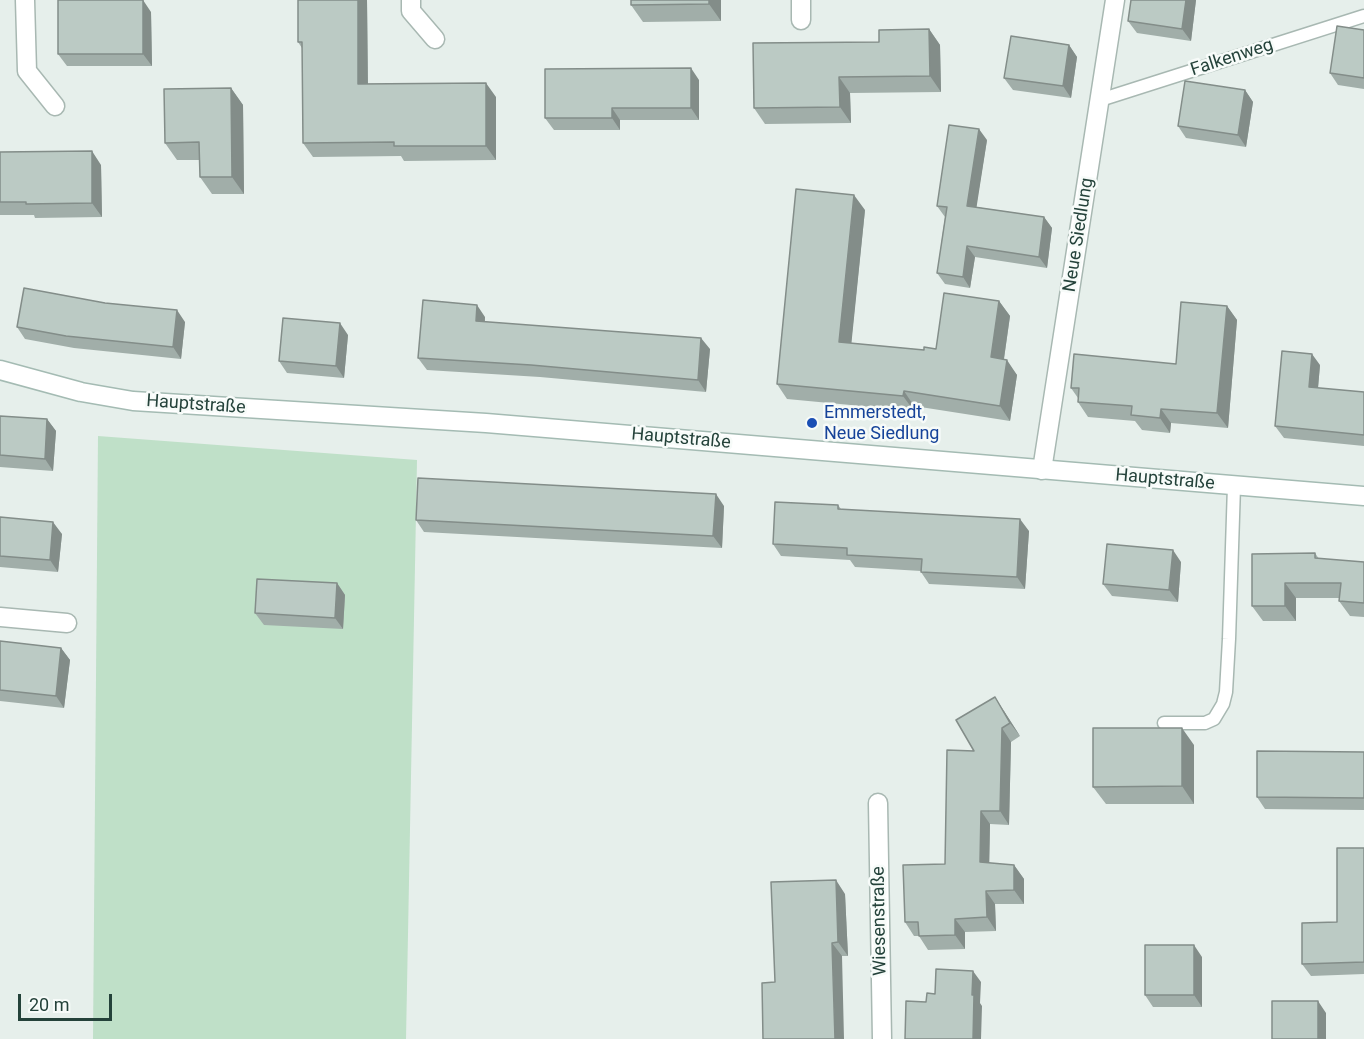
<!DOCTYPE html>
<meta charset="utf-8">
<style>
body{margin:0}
#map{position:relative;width:1364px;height:1039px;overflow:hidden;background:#e6efeb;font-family:Roboto,sans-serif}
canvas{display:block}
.scale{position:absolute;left:18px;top:994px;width:94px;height:27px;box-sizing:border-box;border:3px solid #24423a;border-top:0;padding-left:8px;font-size:18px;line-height:21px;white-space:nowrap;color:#24423a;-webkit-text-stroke:4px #f7fbf9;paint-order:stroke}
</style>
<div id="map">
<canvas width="1364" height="1039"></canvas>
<div class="scale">20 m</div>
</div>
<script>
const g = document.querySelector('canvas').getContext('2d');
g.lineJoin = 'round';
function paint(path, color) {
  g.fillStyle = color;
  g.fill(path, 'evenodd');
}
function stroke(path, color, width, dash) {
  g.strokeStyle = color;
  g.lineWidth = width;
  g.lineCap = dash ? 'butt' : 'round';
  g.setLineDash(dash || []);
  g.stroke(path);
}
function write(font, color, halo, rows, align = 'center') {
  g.font = font + ' Roboto,sans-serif';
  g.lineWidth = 5;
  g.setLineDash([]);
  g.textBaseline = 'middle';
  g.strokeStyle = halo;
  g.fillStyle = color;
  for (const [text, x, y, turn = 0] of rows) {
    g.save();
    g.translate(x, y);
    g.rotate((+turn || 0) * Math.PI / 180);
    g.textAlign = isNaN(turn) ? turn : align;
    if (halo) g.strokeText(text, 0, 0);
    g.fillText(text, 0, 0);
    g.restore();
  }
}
const green = new Path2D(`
 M 98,436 L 417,460 L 406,1039 L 93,1039 Z`);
const lane = new Path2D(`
 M 1100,100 L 1364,16
 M 1164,723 L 1205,723 L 1214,719 L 1223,704 L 1226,692 L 1229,639 L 1234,486`);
const street = new Path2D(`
 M 25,0 L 27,71 L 55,106
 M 411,0 L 411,11 L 435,39
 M 801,0 L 801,20
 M 1042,470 L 1115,0
 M 0,617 L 67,623
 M 878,803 L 882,1039`);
const secondary = new Path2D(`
 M 0,370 L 81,392 L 133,401 L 486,423 L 1364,496`);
const wall = new Path2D(`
 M 298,0 L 367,0 L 368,84 L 496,97 L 496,160 L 404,161 L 401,156 L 313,157 L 303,143 L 302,48 L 298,42 Z
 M 631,0 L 721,0 L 721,21 L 643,22 L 631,5 Z
 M 1196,0 L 1191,41 L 1137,33 L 1128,21 Z
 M 151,12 L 152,66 L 67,66 L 58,54 Z
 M 929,29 L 940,45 L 941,92 L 850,93 L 851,123 L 765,124 L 754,108 L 879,42 Z
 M 1364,30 L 1364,89 L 1338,85 L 1330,73 Z
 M 1069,45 L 1077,57 L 1071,98 L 1013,90 L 1004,78 Z
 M 699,80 L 699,120 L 620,120 L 620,130 L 554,130 L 545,118 Z
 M 231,88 L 243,105 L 244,194 L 212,194 L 200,177 L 200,160 L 177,160 L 165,143 Z
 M 1245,90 L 1253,102 L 1246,147 L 1186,138 L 1178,126 Z
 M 987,140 L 976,207 L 1044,217 L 1052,228 L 1047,268 L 975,257 L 970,288 L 945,284 L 937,273 L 945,217 L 937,206 Z
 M 0,152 L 101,165 L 102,217 L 35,218 L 34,215 L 0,215 Z
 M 865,210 L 851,343 L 924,350 L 936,349 L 999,301 L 1010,316 L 1004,359 L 1017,375 L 1010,421 L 914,406 L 914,411 L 787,399 L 777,384 Z
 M 1227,306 L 1237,320 L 1228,428 L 1171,423 L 1170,433 L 1142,430 L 1135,421 L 1088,417 L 1078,402 L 1078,398 L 1071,388 L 1176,364 Z
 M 485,317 L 485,322 L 710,349 L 706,392 L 540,377 L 427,370 L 418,358 Z
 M 185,322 L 181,359 L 74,348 L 25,339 L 17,327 Z
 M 348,335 L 344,378 L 287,373 L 279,361 Z
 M 1320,365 L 1318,388 L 1364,392 L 1364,446 L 1284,438 L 1275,426 Z
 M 0,416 L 47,419 L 56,431 L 53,471 L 0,467 Z
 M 838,505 L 841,509 L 1029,531 L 1025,589 L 929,584 L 921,572 L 921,571 L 855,567 L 850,560 L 781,556 L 773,544 Z
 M 724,506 L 722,548 L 424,532 L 416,520 Z
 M 0,517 L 62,534 L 58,572 L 0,567 Z
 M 1315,553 L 1319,559 L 1364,562 L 1364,617 L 1350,616 L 1339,601 L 1339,598 L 1296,598 L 1296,621 L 1263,621 L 1252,606 Z
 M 1181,562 L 1178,602 L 1112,596 L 1103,584 Z
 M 337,583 L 345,595 L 343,629 L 264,625 L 255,613 Z
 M 0,641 L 61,648 L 70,660 L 64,708 L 0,701 Z
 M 1004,711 L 1020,736 L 1011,742 L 1009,825 L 990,824 L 989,863 L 1014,865 L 1024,879 L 1024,904 L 995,904 L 996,931 L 965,932 L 965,949 L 928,950 L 919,936 L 914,936 L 905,922 L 945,864 L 974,751 Z
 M 1194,745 L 1194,804 L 1106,804 L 1093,787 Z
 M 1364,752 L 1364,810 L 1265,809 L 1257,797 Z
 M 1364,848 L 1364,974 L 1311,976 L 1302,964 L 1337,922 Z
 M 845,894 L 848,956 L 842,956 L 775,982 Z
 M 1202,957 L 1202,1007 L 1153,1007 L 1145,995 Z`);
const shadedWall = new Path2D(`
 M 143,0 L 151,12 L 152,66 L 143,54 Z
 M 358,0 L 367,0 L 368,98 L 358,84 Z
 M 709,0 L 721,0 L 721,21 L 709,4 Z
 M 1186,0 L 1196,0 L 1191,41 L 1182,29 Z
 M 929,29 L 940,45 L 941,92 L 930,76 Z
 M 1069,45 L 1077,57 L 1071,98 L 1063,86 Z
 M 691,68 L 699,80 L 699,120 L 691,108 Z
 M 839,77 L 850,93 L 851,123 L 840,107 Z
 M 486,83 L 496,97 L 496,160 L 486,146 Z
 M 231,88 L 243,105 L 244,194 L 232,177 Z
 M 1245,90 L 1253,102 L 1246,147 L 1238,135 Z
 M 612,108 L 620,120 L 620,130 L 612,118 Z
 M 979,129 L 987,140 L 975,217 L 967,206 Z
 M 92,151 L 101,165 L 102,217 L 92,203 Z
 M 854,195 L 865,210 L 850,357 L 839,342 Z
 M 1044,217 L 1052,228 L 1047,268 L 1039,257 Z
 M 967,246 L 975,257 L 970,288 L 963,277 Z
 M 999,301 L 1010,316 L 1002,372 L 991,357 Z
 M 477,305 L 485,317 L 484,333 L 476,321 Z
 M 1227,306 L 1237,320 L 1228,428 L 1217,413 Z
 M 177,310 L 185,322 L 181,359 L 173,347 Z
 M 340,323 L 348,335 L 344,378 L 336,366 Z
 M 701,338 L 710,349 L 706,392 L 698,380 Z
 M 1312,354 L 1320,365 L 1317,399 L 1309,387 Z
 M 1007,360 L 1017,375 L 1010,421 L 1000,406 Z
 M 904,391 L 914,406 L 914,411 L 903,396 Z
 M 1161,409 L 1171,423 L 1170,433 L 1160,418 Z
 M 47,419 L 56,431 L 53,471 L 45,459 Z
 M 716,494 L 724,506 L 722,548 L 713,536 Z
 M 1020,519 L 1029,531 L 1025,589 L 1017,577 Z
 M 53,522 L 62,534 L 58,572 L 50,560 Z
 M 1173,550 L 1181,562 L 1178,602 L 1169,590 Z
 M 337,583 L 345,595 L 343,629 L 335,618 Z
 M 1285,583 L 1296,598 L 1296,621 L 1285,606 Z
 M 61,648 L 70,660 L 64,708 L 56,696 Z
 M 995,697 L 1004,711 L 1020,736 L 1010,723 Z
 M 1002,728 L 1011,742 L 1009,825 L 1000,811 Z
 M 1182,728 L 1194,745 L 1194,804 L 1182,786 Z
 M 981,811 L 990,824 L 989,876 L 980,862 Z
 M 1014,865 L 1024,879 L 1024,904 L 1014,890 Z
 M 836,880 L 845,894 L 848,956 L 838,942 Z
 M 986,891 L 995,904 L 996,931 L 987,917 Z
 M 955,919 L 965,932 L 965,949 L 955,935 Z
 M 832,943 L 842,956 L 844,1039 L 835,1039 Z
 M 1194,945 L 1202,957 L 1202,1007 L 1194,995 Z
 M 973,971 L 981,982 L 980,1003 L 982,1006 L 981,1039 L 973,1039 L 972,995 Z
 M 1318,1001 L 1326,1013 L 1326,1039 L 1318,1039 Z`);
const building = new Path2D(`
 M 58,0 L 143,0 L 143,54 L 58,54 Z
 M 298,0 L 358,0 L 358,84 L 486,83 L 486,146 L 394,146 L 394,142 L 303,143 L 302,42 L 298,42 Z
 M 631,0 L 709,0 L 709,4 L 631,5 Z
 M 1131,0 L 1186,0 L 1182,29 L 1128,21 Z
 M 1337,26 L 1364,30 L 1364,78 L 1330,73 Z
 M 929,29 L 930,76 L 839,77 L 840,107 L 754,108 L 753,43 L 879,42 L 879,30 Z
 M 1011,36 L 1069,45 L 1063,86 L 1004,78 Z
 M 691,68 L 691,108 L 612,108 L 612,118 L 545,118 L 545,69 Z
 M 1185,81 L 1245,90 L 1238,135 L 1178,126 Z
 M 231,88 L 232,177 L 200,177 L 199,142 L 165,143 L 164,89 Z
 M 949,125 L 979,129 L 967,206 L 1044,217 L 1039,257 L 967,246 L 963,277 L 937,273 L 947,207 L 937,206 Z
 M 92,151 L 92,203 L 26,204 L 26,202 L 0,202 L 0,152 Z
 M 796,189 L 854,195 L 839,342 L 924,350 L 924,347 L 936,349 L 944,293 L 999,301 L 991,357 L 1007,360 L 1000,406 L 904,391 L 903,396 L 777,384 Z
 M 24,288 L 105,303 L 177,310 L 173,347 L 66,336 L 17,327 Z
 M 423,300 L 477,305 L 476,321 L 701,338 L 698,380 L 531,365 L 418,358 Z
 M 1181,302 L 1227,306 L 1217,413 L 1161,409 L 1160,418 L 1131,415 L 1132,406 L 1078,402 L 1079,388 L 1071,388 L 1074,354 L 1176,364 Z
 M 283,318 L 340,323 L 336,366 L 279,361 Z
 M 1282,351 L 1312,354 L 1309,387 L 1364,392 L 1364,435 L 1275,426 Z
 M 0,416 L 47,419 L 45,459 L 0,455 Z
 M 418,478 L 716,494 L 713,536 L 416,520 Z
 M 775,502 L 838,505 L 838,509 L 1020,519 L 1017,577 L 921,572 L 922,559 L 847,555 L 847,548 L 773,544 Z
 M 0,517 L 53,522 L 50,560 L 0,556 Z
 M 1107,544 L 1173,550 L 1169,590 L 1103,584 Z
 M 1315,553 L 1315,558 L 1364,562 L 1364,603 L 1339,601 L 1341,583 L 1285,583 L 1285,606 L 1252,606 L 1252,554 Z
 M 257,579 L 337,583 L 335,618 L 255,613 Z
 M 0,641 L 61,648 L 56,696 L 0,690 Z
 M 995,697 L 1010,723 L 1002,728 L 1000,811 L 981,811 L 980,862 L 1014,865 L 1014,890 L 986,891 L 987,917 L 955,919 L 955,935 L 919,936 L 918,922 L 905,922 L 903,865 L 945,864 L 947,750 L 974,751 L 956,720 Z
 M 1093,728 L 1182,728 L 1182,786 L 1093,787 Z
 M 1257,751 L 1364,752 L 1364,798 L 1257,797 Z
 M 1337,848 L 1364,848 L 1364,962 L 1302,964 L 1302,923 L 1337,922 Z
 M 836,880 L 838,942 L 832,943 L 835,1039 L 763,1039 L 762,983 L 775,982 L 771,882 Z
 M 1145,945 L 1194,945 L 1194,995 L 1145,995 Z
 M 936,969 L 973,971 L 972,995 L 974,995 L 973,1039 L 905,1039 L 906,1001 L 926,1002 L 927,993 L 935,994 Z
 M 1272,1001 L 1318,1001 L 1318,1039 L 1272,1039 Z`);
const markers = [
 [812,423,6,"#1a4fb4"]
];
const streetNames = [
 ["Falkenweg",1232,58,-18],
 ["Neue Siedlung",1079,235,-81],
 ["Hauptstraße",196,405,4],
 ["Hauptstraße",681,439,5],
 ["Hauptstraße",1165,480,5],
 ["Wiesenstraße",880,921,-91]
];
const transitNames = [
 ["Emmerstedt,",824,413],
 ["Neue Siedlung",824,434]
];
paint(green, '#bfe0c8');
stroke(lane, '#a8b8b2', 15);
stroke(street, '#a8b8b2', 21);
stroke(secondary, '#a4bbb3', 21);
stroke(lane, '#fff', 12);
stroke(street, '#fff', 18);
stroke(secondary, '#fff', 18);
paint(wall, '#a1aea9');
paint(shadedWall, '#838d89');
paint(building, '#bbcac4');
stroke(building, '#838d89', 1.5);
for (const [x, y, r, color] of markers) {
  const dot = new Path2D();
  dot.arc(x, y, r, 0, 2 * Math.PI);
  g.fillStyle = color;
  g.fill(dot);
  stroke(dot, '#f7fbf9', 2);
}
write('18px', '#24423a', '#f7fbf9', streetNames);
write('18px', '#164399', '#f7fbf9', transitNames, 'left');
</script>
